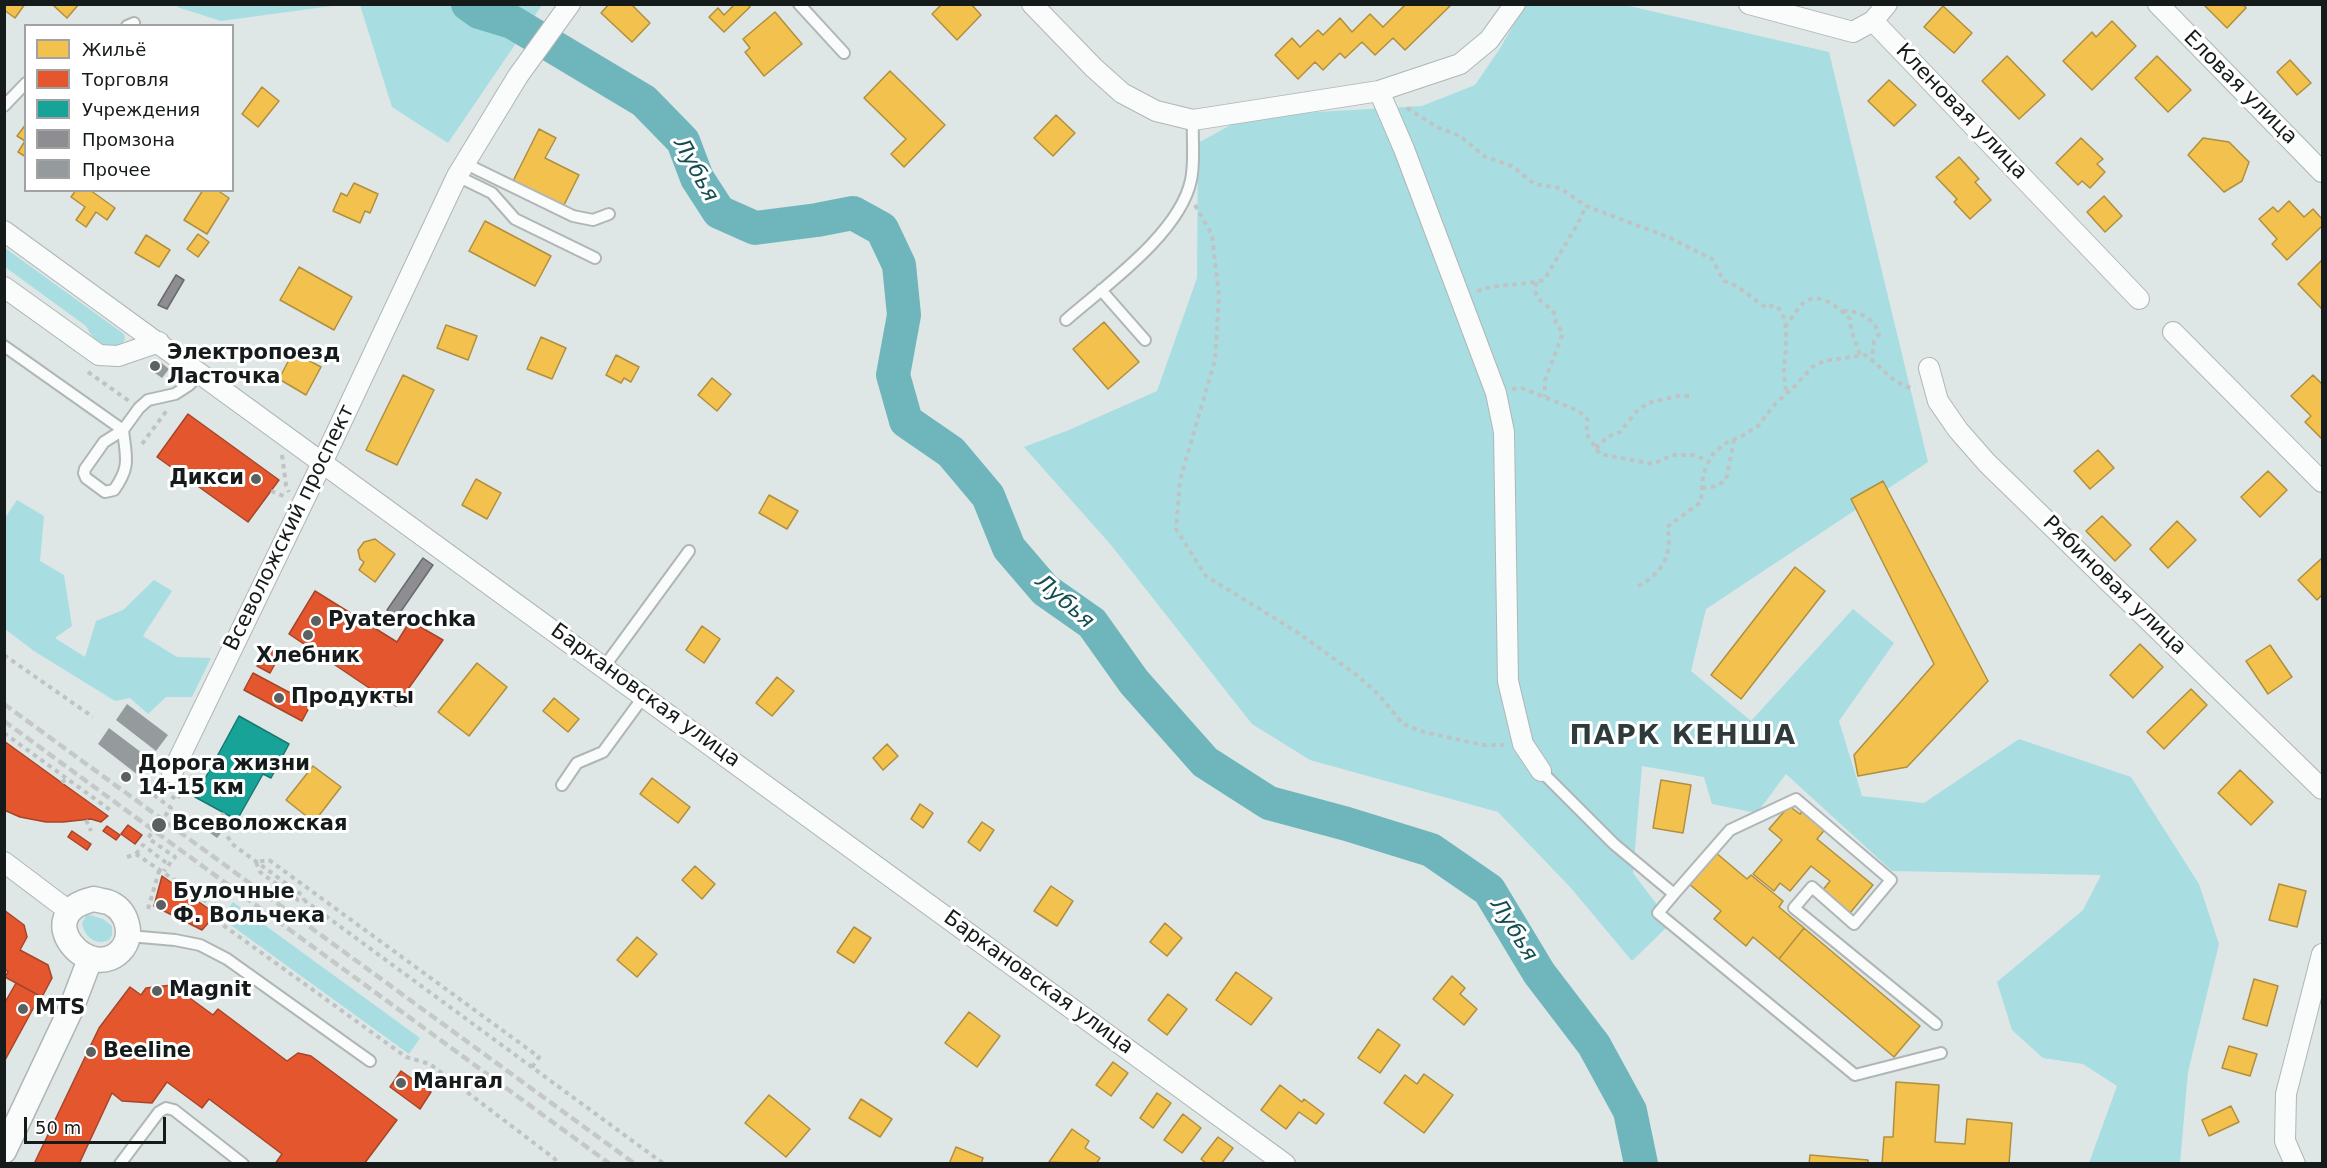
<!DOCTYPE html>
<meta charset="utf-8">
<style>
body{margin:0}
#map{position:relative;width:2327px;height:1168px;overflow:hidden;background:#dee6e6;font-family:"DejaVu Sans",sans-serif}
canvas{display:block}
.frame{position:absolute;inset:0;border:6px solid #151a1a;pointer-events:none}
.legend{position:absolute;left:24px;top:24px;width:210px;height:168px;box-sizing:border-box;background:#fff;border:2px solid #a1a3a3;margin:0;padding:8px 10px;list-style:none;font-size:18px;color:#151a1a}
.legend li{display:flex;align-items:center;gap:12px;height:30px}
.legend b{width:30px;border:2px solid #a1a3a3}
.scale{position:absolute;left:24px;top:1117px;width:142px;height:27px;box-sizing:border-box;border:3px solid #151a1a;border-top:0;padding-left:8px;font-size:18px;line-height:21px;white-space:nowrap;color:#151a1a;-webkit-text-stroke:4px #fff;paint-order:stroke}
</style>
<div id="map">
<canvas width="2327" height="1168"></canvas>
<div class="frame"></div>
<ul class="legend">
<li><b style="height:16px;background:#f2c14e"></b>Жильё</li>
<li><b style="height:16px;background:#e4572e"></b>Торговля</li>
<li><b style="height:16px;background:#17a398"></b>Учреждения</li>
<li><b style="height:16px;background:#8d8d92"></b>Промзона</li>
<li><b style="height:16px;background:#959b9c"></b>Прочее</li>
</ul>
<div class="scale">50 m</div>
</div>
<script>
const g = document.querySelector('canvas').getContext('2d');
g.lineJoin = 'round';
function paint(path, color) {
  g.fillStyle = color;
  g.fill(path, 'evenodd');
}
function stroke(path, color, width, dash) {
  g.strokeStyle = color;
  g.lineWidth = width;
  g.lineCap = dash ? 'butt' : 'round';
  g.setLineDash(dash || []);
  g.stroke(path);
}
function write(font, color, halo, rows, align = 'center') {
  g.font = font + ' "DejaVu Sans",sans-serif';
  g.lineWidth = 6;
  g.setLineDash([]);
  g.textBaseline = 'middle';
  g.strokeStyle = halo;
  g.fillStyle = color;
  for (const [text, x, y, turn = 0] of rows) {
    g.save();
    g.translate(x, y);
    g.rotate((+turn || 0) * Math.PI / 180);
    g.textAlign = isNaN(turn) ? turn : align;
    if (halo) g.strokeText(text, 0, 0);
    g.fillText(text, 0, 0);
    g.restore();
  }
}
const green = new Path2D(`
 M 184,4 L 338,4 L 339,5 L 221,21 L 177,7 Z
 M 360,5 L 360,4 L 542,5 L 448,143 L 392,107 Z
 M 1525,5 L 1625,5 L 1829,52 L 1928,462 L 1706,609 L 1691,671 L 1751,721 L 1853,609 L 1894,643 L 1839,721 L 1862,796 L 1924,803 L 2019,739 L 2131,777 L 2199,884 L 2219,944 L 2188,1072 L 2180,1163 L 2089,1163 L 2117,1086 L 2083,1064 L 2043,1058 L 2012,1030 L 1997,982 L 2083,910 L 2101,875 L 1892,871 L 1786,774 L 1757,813 L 1712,804 L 1704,777 L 1642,766 L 1633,873 L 1671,923 L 1632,961 L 1570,887 L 1498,812 L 1310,760 L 1252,724 L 1111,545 L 1024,447 L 1069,430 L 1157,391 L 1197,278 L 1198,143 L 1247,116 L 1422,106 L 1475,85 L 1499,50 Z
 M 5,248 L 124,334 L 125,340 C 109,359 94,342 86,326 L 5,267 Z
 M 17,500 L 44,516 L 40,561 L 64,575 L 72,626 L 55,638 L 85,657 L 96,621 L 123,610 L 154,580 L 172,591 L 143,636 L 177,657 L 211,658 L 192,697 L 166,697 L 148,714 L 130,698 L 115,701 L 34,651 L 5,629 L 5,518 Z
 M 233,902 L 420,1038 L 409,1054 L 221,918 Z
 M 90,915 L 103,919 L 112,926 L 112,935 L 109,940 C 96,946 84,937 82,923 L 86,916 Z`);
const homes = new Path2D(`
 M 4,4 L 25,4 L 15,18 L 4,10 Z
 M 56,4 L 79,4 L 67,18 L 54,6 Z
 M 609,4 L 631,4 L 650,23 L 632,42 L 601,13 Z
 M 732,4 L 748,4 L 750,7 L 724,32 L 709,17 L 718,8 L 724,15 L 733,6 Z
 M 942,4 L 971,4 L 981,15 L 957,40 L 932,14 Z
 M 1406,4 L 1452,4 L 1405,50 L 1393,38 L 1375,55 L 1362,42 L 1345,58 L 1340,53 L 1323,70 L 1315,62 L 1298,79 L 1275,55 L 1292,38 L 1300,47 L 1318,30 L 1323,35 L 1340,18 L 1352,32 L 1370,14 L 1383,27 Z
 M 2203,4 L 2243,4 L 2246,8 L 2227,28 Z
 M 1943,6 L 1972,33 L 1954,53 L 1924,27 Z
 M 775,12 L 802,44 L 764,76 L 745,52 L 750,48 L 743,39 Z
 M 2112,21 L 2136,46 L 2092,90 L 2063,61 L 2092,32 L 2096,37 Z
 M 2007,56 L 2045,95 L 2019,119 L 1982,81 Z
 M 2157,56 L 2191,90 L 2168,112 L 2135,78 Z
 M 2290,60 L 2311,83 L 2297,95 L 2277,72 Z
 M 890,71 L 945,125 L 904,167 L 891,154 L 906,139 L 864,98 Z
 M 1889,80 L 1916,105 L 1894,126 L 1868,101 Z
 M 262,87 L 279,101 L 258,127 L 242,114 Z
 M 1056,115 L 1075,133 L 1053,156 L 1034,138 Z
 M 26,124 L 26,157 L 18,152 L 25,141 L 17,136 Z
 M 539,129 L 556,138 L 545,158 L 579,175 L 563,207 L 513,181 Z
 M 2081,138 L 2103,159 L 2097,164 L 2105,172 L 2090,188 L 2082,181 L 2078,185 L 2056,163 Z
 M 2203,138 L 2229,142 L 2249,162 L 2242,181 L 2224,192 L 2188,155 Z
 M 1959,157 L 1979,179 L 1975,182 L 1991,200 L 1970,219 L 1954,202 L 1957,199 L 1936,177 Z
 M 354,183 L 378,194 L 370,213 L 365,211 L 360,223 L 333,211 L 341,193 L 347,196 Z
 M 76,190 L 90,190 L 115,208 L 107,220 L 96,212 L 86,227 L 76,220 L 85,207 L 71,197 Z
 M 203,190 L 217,190 L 229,198 L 207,234 L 184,220 Z
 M 2104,196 L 2122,216 L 2105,232 L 2087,212 Z
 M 2289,201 L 2304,217 L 2313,209 L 2322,219 L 2322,226 L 2287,260 L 2272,244 L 2277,239 L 2259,219 L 2273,207 L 2278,212 Z
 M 485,221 L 551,256 L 535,286 L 469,251 Z
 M 198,234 L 209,242 L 198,257 L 187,249 Z
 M 146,235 L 170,250 L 159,267 L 135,253 Z
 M 2322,260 L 2322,309 L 2298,284 Z
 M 299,267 L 352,297 L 334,330 L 280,300 Z
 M 1104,322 L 1139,362 L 1108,389 L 1073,349 Z
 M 446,325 L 477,336 L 468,360 L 437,348 Z
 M 541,337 L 566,348 L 552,379 L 527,369 Z
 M 293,352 L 321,367 L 306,395 L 279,379 Z
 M 616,355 L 639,367 L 631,382 L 624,378 L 621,383 L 606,375 Z
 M 403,375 L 434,390 L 397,465 L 366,450 Z
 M 2313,375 L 2322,384 L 2322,439 L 2305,422 L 2311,416 L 2291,396 Z
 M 712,378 L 731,394 L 717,411 L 698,395 Z
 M 2098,450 L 2114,468 L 2090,489 L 2074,471 Z
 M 2268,471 L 2287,490 L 2260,517 L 2241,497 Z
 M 476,479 L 501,493 L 487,519 L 462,505 Z
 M 1883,481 L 1988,681 L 1907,767 L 1858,776 L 1854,755 L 1934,664 L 1851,499 Z
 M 769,495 L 798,511 L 787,529 L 759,513 Z
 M 2102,516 L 2131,545 L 2115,561 L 2086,531 Z
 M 2177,521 L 2196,540 L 2168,568 L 2150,549 Z
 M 375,539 L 395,554 L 375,582 L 359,570 L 364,562 L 360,559 L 358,550 L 364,542 Z
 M 2322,558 L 2322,595 L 2317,600 L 2298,580 Z
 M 1795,567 L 1825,591 L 1741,699 L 1711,675 Z
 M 702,626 L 720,639 L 704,663 L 686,650 Z
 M 2140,644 L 2163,667 L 2133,698 L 2110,675 Z
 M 2270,645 L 2292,677 L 2268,694 L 2246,661 Z
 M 477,663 L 507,687 L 469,736 L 438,712 Z
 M 777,677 L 794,691 L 772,716 L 756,703 Z
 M 2191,689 L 2207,705 L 2164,749 L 2147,732 Z
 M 554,698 L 579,719 L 568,732 L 543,711 Z
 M 887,744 L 898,756 L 883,770 L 873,758 Z
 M 313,766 L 341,787 L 314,822 L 286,800 Z
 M 2240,770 L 2273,802 L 2251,825 L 2218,793 Z
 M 652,778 L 690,807 L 678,823 L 640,794 Z
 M 1661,780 L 1691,785 L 1683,833 L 1653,828 Z
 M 920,804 L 933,813 L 923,828 L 911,819 Z
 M 1789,806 L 1800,814 L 1805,808 L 1827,827 L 1817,839 L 1873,885 L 1850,913 L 1822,891 L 1830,881 L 1811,866 L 1790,891 L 1780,883 L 1774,891 L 1753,874 L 1782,840 L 1769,829 Z
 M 982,822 L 994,830 L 980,851 L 968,842 Z
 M 1715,852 L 1747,879 L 1751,875 L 1783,901 L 1779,907 L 1804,928 L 1779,959 L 1753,937 L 1746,946 L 1714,919 L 1721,911 L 1688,883 Z
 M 695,866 L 715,884 L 702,899 L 682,880 Z
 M 2279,884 L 2306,891 L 2297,927 L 2269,920 Z
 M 1051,886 L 1073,901 L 1057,926 L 1034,911 Z
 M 1165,923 L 1182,938 L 1167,956 L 1150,942 Z
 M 854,927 L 871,938 L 854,963 L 837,952 Z
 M 1804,928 L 1920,1026 L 1894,1057 L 1779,959 Z
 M 637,937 L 657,954 L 637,977 L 617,960 Z
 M 1236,972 L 1272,998 L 1251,1025 L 1216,1000 Z
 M 1452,976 L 1465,988 L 1460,994 L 1477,1009 L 1464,1025 L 1433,999 Z
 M 2254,979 L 2278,986 L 2267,1026 L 2243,1019 Z
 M 1168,994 L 1187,1009 L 1167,1035 L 1148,1020 Z
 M 969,1012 L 1000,1036 L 977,1067 L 945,1043 Z
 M 1378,1029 L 1400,1045 L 1380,1073 L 1358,1058 Z
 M 2229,1046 L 2257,1054 L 2250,1076 L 2222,1068 Z
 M 1113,1062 L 1128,1073 L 1111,1096 L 1096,1085 Z
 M 1424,1074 L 1453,1095 L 1424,1133 L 1384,1103 L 1405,1075 L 1417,1084 Z
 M 1896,1082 L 1939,1085 L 1935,1142 L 1965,1144 L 1967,1119 L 2012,1123 L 2009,1164 L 1882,1164 L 1884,1137 L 1893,1137 Z
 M 1280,1085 L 1302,1102 L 1304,1099 L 1324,1114 L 1316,1124 L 1299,1112 L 1286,1129 L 1261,1110 Z
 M 1157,1093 L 1171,1103 L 1153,1128 L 1140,1118 Z
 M 769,1095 L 810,1129 L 786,1157 L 745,1123 Z
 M 861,1099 L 892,1119 L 880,1137 L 849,1118 Z
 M 2231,1106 L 2239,1122 L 2209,1136 L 2202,1120 Z
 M 1183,1114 L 1201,1128 L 1182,1153 L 1164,1140 Z
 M 1072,1129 L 1089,1141 L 1085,1148 L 1100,1158 L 1096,1164 L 1049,1162 Z
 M 1218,1137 L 1233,1148 L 1221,1164 L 1207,1164 L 1201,1159 Z
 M 956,1147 L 983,1158 L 981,1164 L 949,1164 Z
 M 1810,1155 L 1868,1160 L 1868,1164 L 1809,1164 Z`);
const shops = new Path2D(`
 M 188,414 L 279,480 L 248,522 L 157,457 Z
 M 315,591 L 397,642 L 410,621 L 443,640 L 396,706 L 289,634 Z
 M 268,646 L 281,653 L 270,673 L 257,666 Z
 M 253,673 L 311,704 L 302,721 L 244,690 Z
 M 4,741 L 62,783 L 108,816 L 101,822 L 91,819 L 63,822 L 46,822 L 20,817 L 4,810 Z
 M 128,825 L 142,835 L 135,844 L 121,834 Z
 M 107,826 L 120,835 L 116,840 L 103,831 Z
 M 72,831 L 91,844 L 87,850 L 68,837 Z
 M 162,876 L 216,914 L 202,930 L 154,906 Z
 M 4,910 L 24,925 L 27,937 L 20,950 L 48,965 L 52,978 L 42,997 L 5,977 L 8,972 L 4,968 Z
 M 16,983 L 40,996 L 4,1062 L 4,1004 Z
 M 172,985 L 213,1015 L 218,1009 L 287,1061 L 298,1053 L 311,1056 L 397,1120 L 364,1164 L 275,1164 L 282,1154 L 209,1099 L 202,1108 L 167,1082 L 152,1103 L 122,1101 L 112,1093 L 79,1164 L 34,1164 L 99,1028 L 130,987 L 141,995 L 146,988 Z
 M 401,1071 L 431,1092 L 420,1109 L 390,1087 Z`);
const public = new Path2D(`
 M 239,716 L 289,744 L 271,778 L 263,774 L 237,820 L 195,797 Z`);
const industry = new Path2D(`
 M 176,275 L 184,280 L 167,309 L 158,305 Z
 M 423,558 L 433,565 L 397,617 L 387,610 Z`);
const river = new Path2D(`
 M 468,4 L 479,12 L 512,22 L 644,101 L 683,141 L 697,178 L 719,212 L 755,228 L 817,220 L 853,213 L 882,229 L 899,265 L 904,315 L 893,375 L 906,421 L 951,452 L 988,496 L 1009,548 L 1045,590 L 1092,623 L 1134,682 L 1205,762 L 1269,803 L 1347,824 L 1431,850 L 1489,890 L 1539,973 L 1594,1045 L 1630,1111 L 1641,1164`);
const building = new Path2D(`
 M 159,361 L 169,369 L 162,378 L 152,371 Z
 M 127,704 L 168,735 L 156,751 L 116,720 Z
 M 109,728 L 150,759 L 138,775 L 98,744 Z
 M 200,817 L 221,833 L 217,838 L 195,822 Z`);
const path = new Path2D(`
 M 1407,108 L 1437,127 L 1460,136 L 1484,156 L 1512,166 L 1534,184 L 1560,188 L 1586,206 L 1668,237 L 1712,259 L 1724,281 C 1741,286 1752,299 1767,308 L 1774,305 C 1792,314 1785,353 1784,370 C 1784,378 1786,386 1786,394
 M 1195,205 L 1212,235 L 1219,296 L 1215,360 L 1180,480 L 1176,529 L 1206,576 L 1297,632 L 1358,676 L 1378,694 L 1403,724 L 1424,732 L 1483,745 L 1504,745
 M 1536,282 C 1533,303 1543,299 1554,313 L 1556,324 L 1563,333 L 1545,380 L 1545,397
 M 1477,291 C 1499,283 1521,286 1544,280 L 1577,225 L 1586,206
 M 1843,311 C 1858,310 1875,319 1879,334 L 1874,341 L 1872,360
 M 1785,327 C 1791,320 1797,309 1803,303 C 1818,290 1840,308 1850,319 L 1851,329 L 1860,355
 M 88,372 L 129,401
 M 1512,389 L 1522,388 L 1579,411 L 1588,420 L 1586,433 L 1600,454 L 1653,464 L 1672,455 L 1695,455 L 1709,462
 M 142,444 L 167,410
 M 1595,447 L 1599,446 L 1607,437 L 1620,432 L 1636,412 L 1648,403 L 1679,396 L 1691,396
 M 282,455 L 286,485 L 289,492
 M 1702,488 L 1717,486 L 1726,480 L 1734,440
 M 271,491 L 286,497
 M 1638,586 C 1661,575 1674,553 1667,527 L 1701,502 L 1703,475 L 1711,456 L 1724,444 L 1742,436 L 1758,426 L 1775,404 L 1795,386 L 1812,367 L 1824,361 L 1865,355 C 1885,369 1890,383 1915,389
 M 4,655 L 93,717
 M 4,733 L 113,812
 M 190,776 L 203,783
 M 62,783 L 66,778
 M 158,786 L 155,784 L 150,792 L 171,808 L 148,838 L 175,857 L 164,871
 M 164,791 L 177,800 L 179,796
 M 224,813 L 219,822 L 232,844 L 302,895 L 304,900
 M 86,820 L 91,831
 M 136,854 L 143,845 L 169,865
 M 127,857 L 136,854 L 223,913
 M 148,909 L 159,871
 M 216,920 L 406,1057 L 430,1064 L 555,1159 L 557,1164
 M 532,1067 L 539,1057 L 269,860 L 256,862 L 260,872 L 298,900 L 304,900 L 664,1164`);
const service = new Path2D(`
 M 799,4 L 844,53
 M 127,26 L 134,23
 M 4,106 L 26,83
 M 464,163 L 573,216 L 593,220 L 609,214
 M 457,176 L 492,193 L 515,219 L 595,258
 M 1101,290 L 1145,340
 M 1066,320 C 1106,285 1180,233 1191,180 C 1195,162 1192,139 1193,120
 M 4,346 L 123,430 L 139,408 L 148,400 L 175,394 L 189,385 L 201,373
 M 123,430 C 126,458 131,466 114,490 L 105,492 L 86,478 L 84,473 L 85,469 L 104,442 Z
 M 604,667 L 689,551
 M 1541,771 L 1614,844 L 1674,894 L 1730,830 L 1796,799 L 1891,880 L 1854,924 L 1812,887 L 1794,908 L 1936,1024
 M 562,785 L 577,763 L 603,752 L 644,696
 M 1674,894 L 1658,913 L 1855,1075 L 1941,1053
 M 129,936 L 175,940 L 200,945 L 227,959 L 370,1061
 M 120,1164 L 159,1112 L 166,1108 L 174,1110 L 243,1164`);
const minor = new Path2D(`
 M 1032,4 L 1094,68 L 1122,93 L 1156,111 L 1193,120 L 1379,91 L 1460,64 L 1489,40 L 1515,4
 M 1749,4 L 1853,32 L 1873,21 L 2139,299
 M 2158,4 L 2322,172
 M 1873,21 L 1887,4
 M 1379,91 L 1404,149 L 1496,393 L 1504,432 L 1508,681 L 1523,744 L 1541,771
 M 4,231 L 1285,1164
 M 4,287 L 99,355 L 118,356 L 159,342
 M 2173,332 L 2322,482
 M 1929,368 L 1938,401 L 1958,430 L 1987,463 L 2322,789
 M 172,773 L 323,461 L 457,176 L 518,76 L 570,4
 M 4,862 L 69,911
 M 2295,1164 L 2285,1141 L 2286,1094 L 2322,954`);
const tertiary = new Path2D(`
 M 94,899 C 100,901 108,901 112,904 C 127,912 133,934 123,948 C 92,988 26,914 94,899 Z
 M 4,1151 L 71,1009 L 90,959`);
const rail = new Path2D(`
 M 4,704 L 635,1164
 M 4,721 L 610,1164`);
const markers = [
 [155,366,6,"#5b6161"],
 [256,479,6,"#5b6161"],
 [316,621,6,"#5b6161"],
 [308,635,6,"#5b6161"],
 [279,698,6,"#5b6161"],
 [126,777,6,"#5b6161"],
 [159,825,8,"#5b6161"],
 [161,905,6,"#5b6161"],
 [157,991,6,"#5b6161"],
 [23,1009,6,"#5b6161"],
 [91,1052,6,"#5b6161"],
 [401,1083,6,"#5b6161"]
];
const streetNames = [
 ["Еловая улица",2240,88,45],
 ["Кленовая улица",1961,112,46],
 ["Всеволожский проспект",290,528,-64],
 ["Рябиновая улица",2114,586,44],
 ["Баркановская улица",645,696,36],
 ["Баркановская улица",1038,983,36]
];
const poiNames = [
 ["Электропоезд",167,354],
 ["Ласточка",167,378],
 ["Дикси",244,479,"right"],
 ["Pyaterochka",328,621],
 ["Хлебник",308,657,"center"],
 ["Продукты",291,698],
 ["Дорога жизни",138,765],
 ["14-15 км",138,789],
 ["Всеволожская",172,825],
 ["Булочные",173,893],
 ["Ф. Вольчека",173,917],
 ["Magnit",169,991],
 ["MTS",35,1009],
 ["Beeline",103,1052],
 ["Мангал",413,1083]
];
const waterNames = [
 ["Лубья",695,170,61],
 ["Лубья",1064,602,41],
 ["Лубья",1513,930,58]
];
const districtNames = [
 ["ПАРК КЕНША",1683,737]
];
paint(green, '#a8dee2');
paint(homes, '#f2c14e');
stroke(homes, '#b08f3e', 1.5);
paint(shops, '#e4572e');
stroke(shops, '#a64528', 1.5);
paint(public, '#17a398');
stroke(public, '#167a72', 1.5);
paint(industry, '#8d8d92');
stroke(industry, '#696a6e', 1.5);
stroke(river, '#6fb6bc', 34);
paint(building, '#959b9c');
stroke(service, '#b0b6b6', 14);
stroke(minor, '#b0b6b6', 22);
stroke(tertiary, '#b0b6b6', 27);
stroke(path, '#c0c3c3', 4, [4.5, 4.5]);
stroke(service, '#fafbfb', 10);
stroke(minor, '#fafbfb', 20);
stroke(tertiary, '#fafbfb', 24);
stroke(rail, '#c6c8c8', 4.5, [9, 4.5]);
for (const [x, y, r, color] of markers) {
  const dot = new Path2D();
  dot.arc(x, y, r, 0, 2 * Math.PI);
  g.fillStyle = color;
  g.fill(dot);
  stroke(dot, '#fff', 2);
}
write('21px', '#151a1a', '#fff', streetNames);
write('bold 21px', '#151a1a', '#fff', poiNames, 'left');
write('italic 22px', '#154e52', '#fff', waterNames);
g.letterSpacing = '1.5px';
write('bold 27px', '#2f3a3a', '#fff', districtNames);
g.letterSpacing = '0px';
</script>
